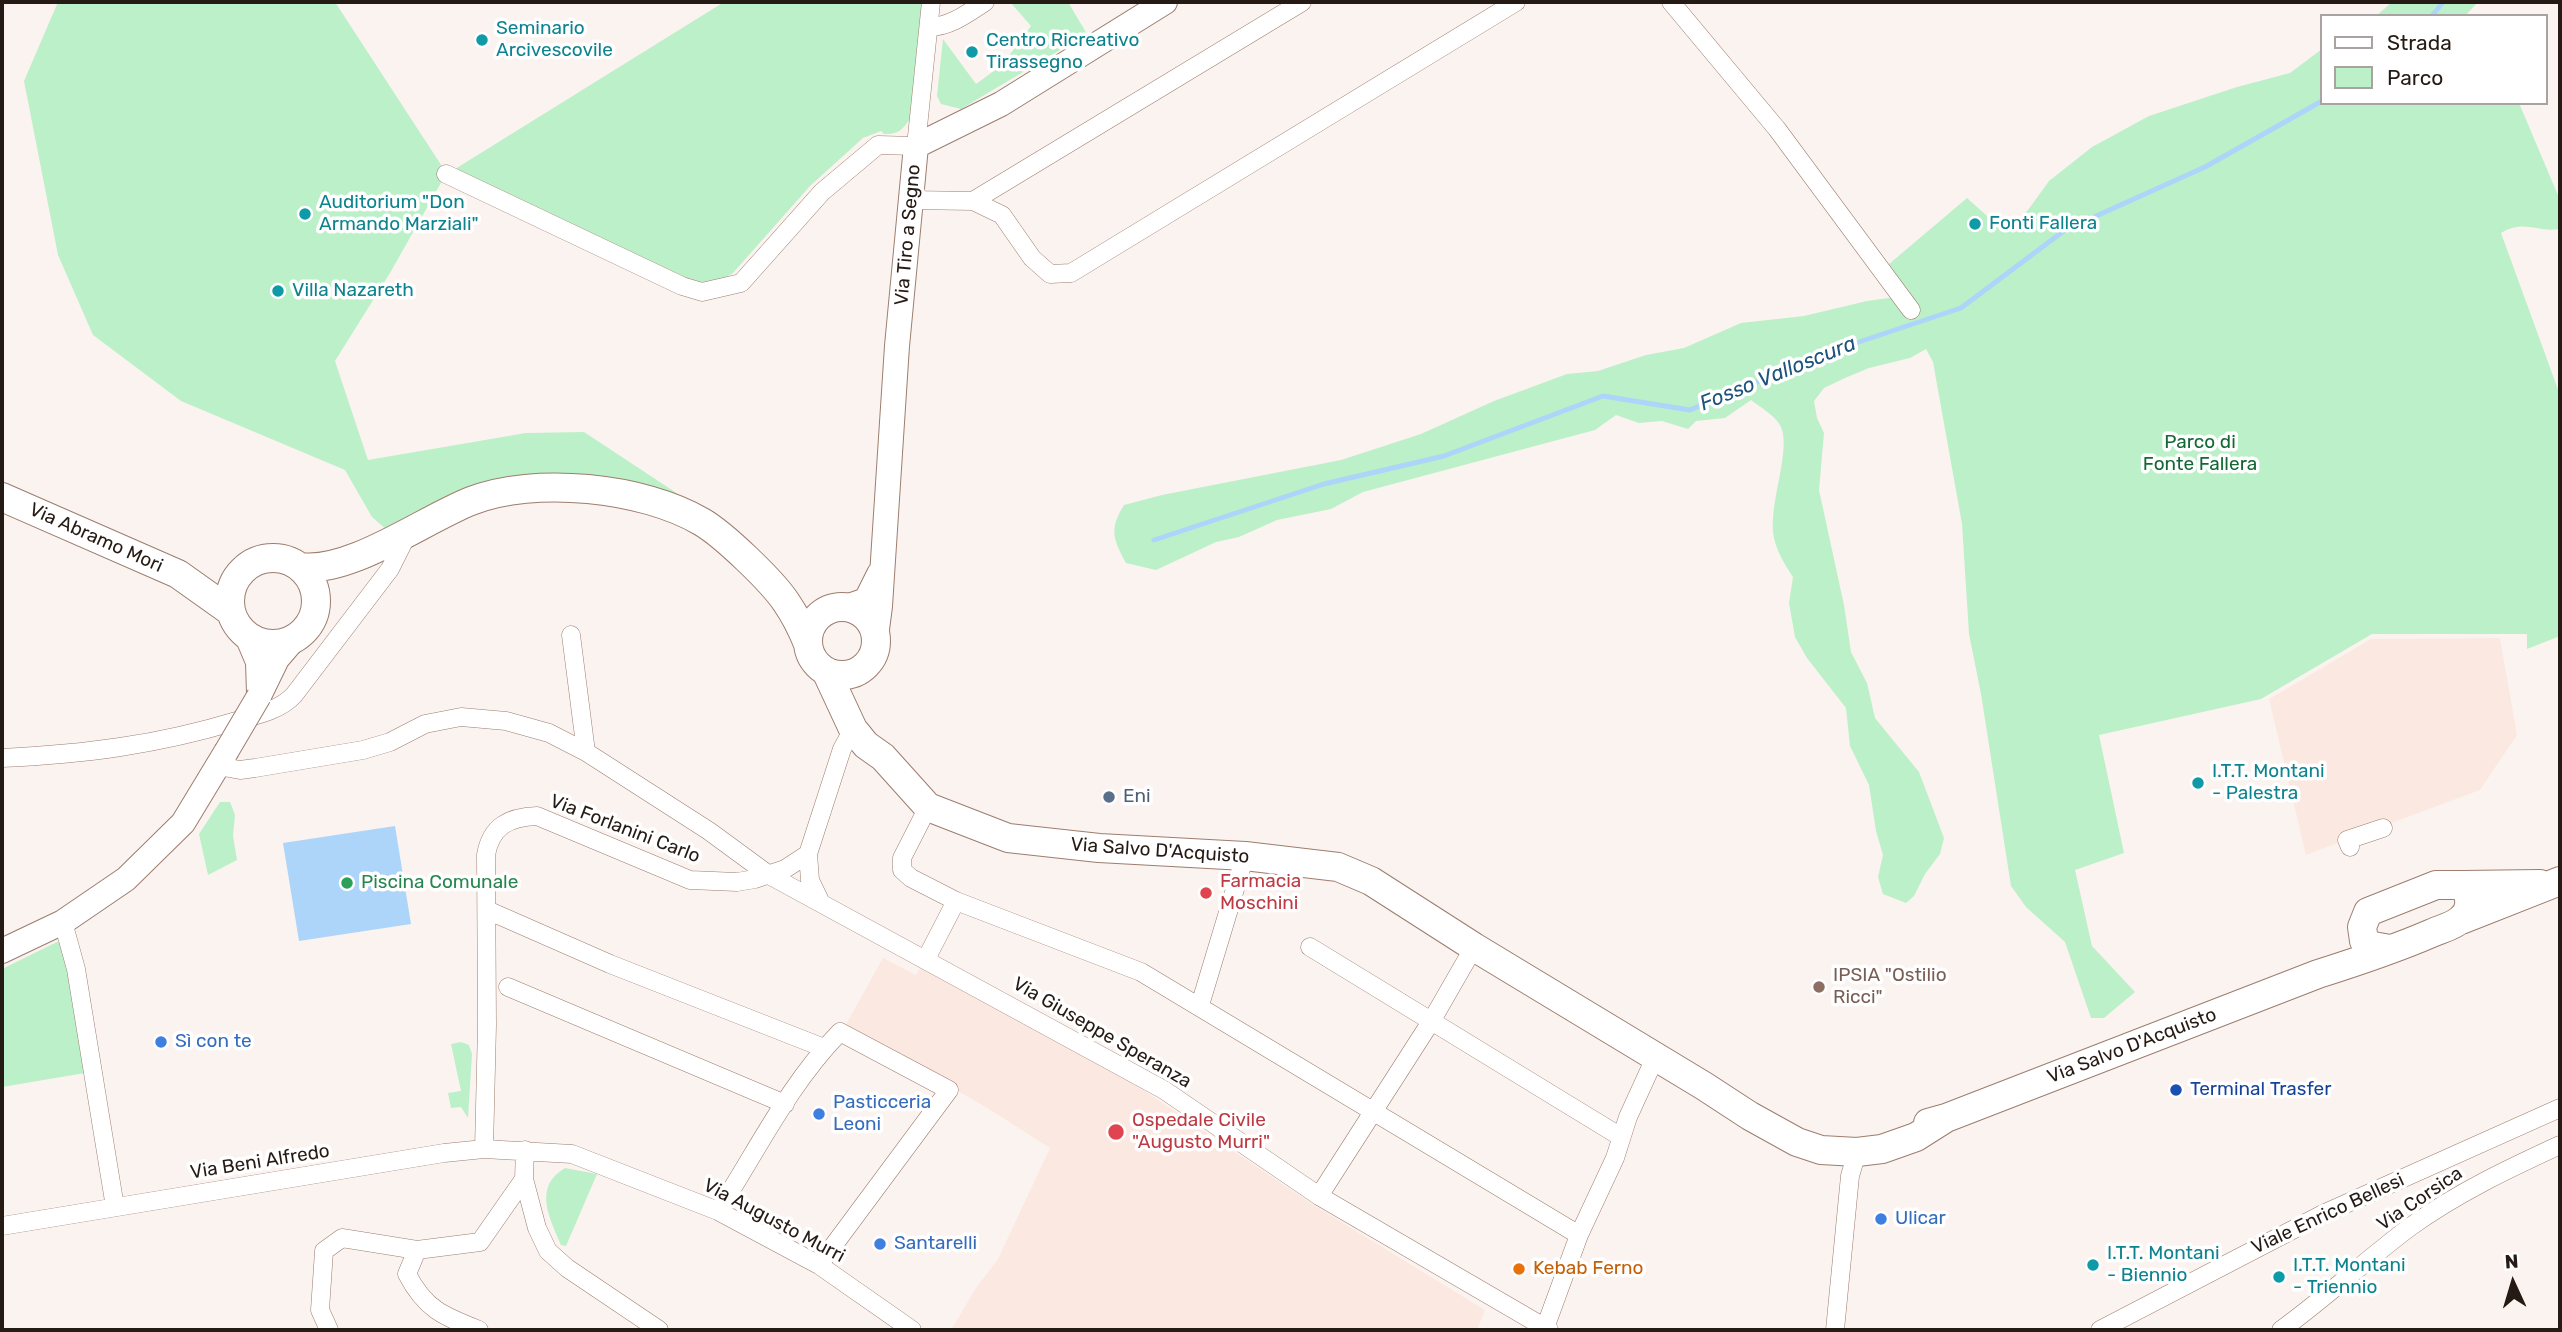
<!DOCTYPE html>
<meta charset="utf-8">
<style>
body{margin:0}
#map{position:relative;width:2562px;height:1332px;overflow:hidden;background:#fbf3f0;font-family:Rubik,sans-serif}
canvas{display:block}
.frame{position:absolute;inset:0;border:4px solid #261a14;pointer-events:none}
.legend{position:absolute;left:2320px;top:14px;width:228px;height:91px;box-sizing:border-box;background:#fff;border:2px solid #a8a3a1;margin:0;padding:9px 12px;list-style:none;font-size:21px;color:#261a14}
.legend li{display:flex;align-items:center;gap:14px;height:35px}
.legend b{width:35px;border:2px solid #a8a3a1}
.north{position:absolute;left:2478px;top:1248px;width:70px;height:70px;-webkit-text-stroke:5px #fff;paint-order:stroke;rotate:356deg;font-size:19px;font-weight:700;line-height:28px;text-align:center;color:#261a14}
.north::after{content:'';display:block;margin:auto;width:24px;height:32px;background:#261a14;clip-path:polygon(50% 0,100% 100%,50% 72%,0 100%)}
</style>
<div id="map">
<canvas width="2562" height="1332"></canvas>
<div class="frame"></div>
<ul class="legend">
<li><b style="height:9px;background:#fff"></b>Strada</li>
<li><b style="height:19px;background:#bcf0c8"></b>Parco</li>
</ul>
<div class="north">N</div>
</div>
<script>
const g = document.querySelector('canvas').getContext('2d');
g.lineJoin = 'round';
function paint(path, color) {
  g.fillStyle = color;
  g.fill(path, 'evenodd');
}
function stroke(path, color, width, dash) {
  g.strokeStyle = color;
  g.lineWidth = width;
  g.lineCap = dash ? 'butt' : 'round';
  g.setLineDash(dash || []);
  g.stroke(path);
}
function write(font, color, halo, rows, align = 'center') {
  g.font = font + ' Rubik,sans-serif';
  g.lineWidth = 7;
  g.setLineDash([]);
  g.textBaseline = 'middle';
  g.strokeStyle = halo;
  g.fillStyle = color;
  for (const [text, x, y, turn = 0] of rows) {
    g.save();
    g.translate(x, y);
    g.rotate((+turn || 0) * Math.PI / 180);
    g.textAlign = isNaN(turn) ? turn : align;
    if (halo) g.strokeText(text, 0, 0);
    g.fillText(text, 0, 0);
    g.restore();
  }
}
const built = new Path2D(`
 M 2500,638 L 2517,735 L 2480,790 L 2306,855 L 2269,699 L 2371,639 Z
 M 883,958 L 916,975 L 922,965 L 1115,1071 L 1312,1204 L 1485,1310 L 1477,1330 L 951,1330 L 976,1288 L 998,1259 L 1050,1148 L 989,1109 L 845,1026 Z`);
const green = new Path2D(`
 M 58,2 L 335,2 L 447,174 L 724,2 L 923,2 L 911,118 C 903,129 898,135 884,134 L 881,131 L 863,138 L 810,186 L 733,273 L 702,292 L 446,174 L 390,273 L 335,361 L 368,460 L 526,433 L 584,432 L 681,496 L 653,488 L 584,475 L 551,473 L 523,475 L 388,531 L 372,517 L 345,470 L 181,401 L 93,335 L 58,255 L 24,81 Z
 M 1010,2 L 1068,2 L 1087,34 L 966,106 L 961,109 L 941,104 L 937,96 L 943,39 L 976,84 L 1002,65 L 1031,26 Z
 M 2392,2 L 2478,2 L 2465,16 L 2376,16 Z
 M 2322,49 L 2322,103 L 2519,103 L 2560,200 L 2560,229 C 2537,233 2525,219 2501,233 L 2560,395 L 2560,636 L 2527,649 L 2527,634 L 2372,634 L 2261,699 L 2099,735 L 2124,853 L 2075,870 L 2092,946 L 2135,992 L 2104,1018 L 2091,1018 L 2065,942 L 2026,907 L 2011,886 L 1981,694 L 1969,634 L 1962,524 L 1933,362 L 1926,349 L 1910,358 L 1869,368 L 1845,378 L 1824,388 L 1814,401 L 1817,418 L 1824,433 L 1819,490 L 1844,605 L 1851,652 L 1867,683 L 1875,718 L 1919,772 L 1944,838 L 1940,854 L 1925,874 L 1914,896 L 1906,903 L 1883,894 L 1878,877 L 1883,855 L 1876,831 L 1869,785 L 1850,746 L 1846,708 L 1807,658 L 1795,637 L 1789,603 L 1793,577 C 1785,565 1777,552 1774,538 C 1767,506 1793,448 1780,425 C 1774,415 1760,407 1751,400 L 1725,418 L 1696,421 L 1688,429 L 1662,421 L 1639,423 L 1616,415 L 1595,430 L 1363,492 L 1331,509 L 1277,520 L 1239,537 L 1216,542 L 1156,570 L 1126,563 C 1113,539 1109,529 1124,505 L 1162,495 L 1341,460 L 1421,434 L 1494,401 L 1567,374 L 1598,371 L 1646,355 L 1684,348 L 1741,323 L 1804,316 L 1867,301 L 1903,296 L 1882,270 L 1967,198 L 2004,231 L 2028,210 L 2049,181 L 2092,147 L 2149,116 L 2237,87 L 2290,73 Z
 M 220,802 L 230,802 L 235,815 L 233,836 L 237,860 L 208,875 L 199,834 Z
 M 57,942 L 64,942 L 91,1072 L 2,1087 L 2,969 Z
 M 461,1042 L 469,1045 L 472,1054 L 468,1118 L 461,1107 L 451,1108 L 448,1093 L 461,1091 L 451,1044 Z
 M 565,1168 L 597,1174 L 566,1246 L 561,1245 C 549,1217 533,1187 565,1168 Z`);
const water = new Path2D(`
 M 395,826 L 411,924 L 299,941 L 283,843 Z`);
const stream = new Path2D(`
 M 2432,16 L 2443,2
 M 1154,540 L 1324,484 L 1444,456 L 1603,396 L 1690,410 L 1832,351 L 1961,308 L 2065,230 L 2205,167 L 2322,101`);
const street = new Path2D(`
 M 1671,2 L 1777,129 L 1911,310
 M 929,27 C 950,27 968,13 985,2
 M 446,174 L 682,286 L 702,292 L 741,283 L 822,192 L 878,145 L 916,146 L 931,2
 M 910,200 L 973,201 L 1002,215 L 1032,258 L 1050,274 L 1071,273 L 1516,2
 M 973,201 L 1302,2
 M 571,635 L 586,752
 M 2,758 C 84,754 157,745 236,721 C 256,715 279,711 294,695 L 390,569 L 408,533
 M 218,766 L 240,770 L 255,768 L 363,750 L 390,742 L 425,724 L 461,717 L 506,721 L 549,733 L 586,752 L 709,831 L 769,875 L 1164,1090 L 1319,1196 L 1549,1330
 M 928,807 L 902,858 L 902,870 L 911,878 L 956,901 L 1141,972 L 1579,1235
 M 2350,847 L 2347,840 L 2383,828
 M 808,854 L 810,880 L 820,901
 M 487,910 L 610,964 L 824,1048
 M 63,922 L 76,969 L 115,1207
 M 1310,947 L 1621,1137
 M 926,959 L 956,901
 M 508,987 L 785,1104
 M 1200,1005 L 1245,856
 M 484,1149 L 487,1025 L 486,855 C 491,826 509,817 537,816 L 690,880 L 737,882 L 755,879 L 785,869 L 808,854 L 842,749 L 853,729
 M 525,1150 L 524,1179 L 537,1228 L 548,1251 L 567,1268 L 659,1330
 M 1319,1196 L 1432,1020 L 1474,947
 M 718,1211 C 757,1151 789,1084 840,1032 L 949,1090 L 819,1265
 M 2,1226 L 444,1153 L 484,1149 L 572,1154 L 718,1211 L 819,1265 L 912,1330
 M 1545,1328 L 1579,1235 L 1615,1158 L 1628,1117 L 1655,1058
 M 329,1330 L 320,1310 L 324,1251 L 342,1238 L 417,1250
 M 479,1330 C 443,1316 425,1309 407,1274 L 417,1250 L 480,1242 L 524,1179
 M 1835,1330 L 1850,1176 L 1857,1152
 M 2100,1330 L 2323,1214 L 2560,1108
 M 2281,1330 C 2325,1298 2366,1260 2410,1227 C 2457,1193 2508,1169 2560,1145`);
const secondary = new Path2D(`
 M 846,607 L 866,600 L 879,574
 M 247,636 L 258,662 L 259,693
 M 876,637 L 880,606 L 897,346 L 916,146 L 1001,104 L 1165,2
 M 259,696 L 277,659 L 295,638
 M 2,951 L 63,922 L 126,879 L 183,823 L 226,752`);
const primary = new Path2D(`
 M 2,497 L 178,574 L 230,611
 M230 601a43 43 0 1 1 86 0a43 43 0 1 1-86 0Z
 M 300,567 C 350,574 423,520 471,501 C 534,476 643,487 702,522 C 724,535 772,581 786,602 C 795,615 802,629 808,644
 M808 641a34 34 0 1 1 68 0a34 34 0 1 1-68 0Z
 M 826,671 L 853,729 L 866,745 L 883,757 L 928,807 L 1008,838 L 1099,848 L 1245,856 L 1338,867 L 1371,881 L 1474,947 L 1704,1086 L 1750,1116 L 1797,1142 L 1821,1150 L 1857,1152 L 1882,1149 L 1916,1137 L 1946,1118
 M 2464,885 L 2540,884
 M 2461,920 L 2560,881
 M 1928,1123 L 1946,1118 L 2318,974 C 2356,962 2395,949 2432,933 C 2441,929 2454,926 2461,919 C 2473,909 2470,897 2464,885 L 2436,885 L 2368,912 L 2362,927 L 2364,941 L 2373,946 L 2390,949`);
const secondaryBridge = new Path2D(`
 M 226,752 L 259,696`);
const markers = [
 [482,40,7,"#0f9aa8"],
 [972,52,7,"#0f9aa8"],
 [305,214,7,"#0f9aa8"],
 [1975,224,7,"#0f9aa8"],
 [278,291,7,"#0f9aa8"],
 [2198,783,7,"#0f9aa8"],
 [1109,797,7,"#5c6f8a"],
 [347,883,7,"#2e9e5b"],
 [1206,893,7,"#e0444e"],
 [1819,987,7,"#8d6e63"],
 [161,1042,7,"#3f7fe0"],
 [2176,1090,7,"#1a4fb4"],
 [819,1114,7,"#3f7fe0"],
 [1116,1132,9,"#e0444e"],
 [1881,1219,7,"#3f7fe0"],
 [880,1244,7,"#3f7fe0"],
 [2093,1265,7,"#0f9aa8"],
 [1519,1269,7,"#e8710a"],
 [2279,1277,7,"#0f9aa8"]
];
const cultureNames = [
 ["Seminario",496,29],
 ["Arcivescovile",496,51],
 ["Centro Ricreativo",986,41],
 ["Tirassegno",986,63],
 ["Auditorium \"Don",319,203],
 ["Armando Marziali\"",319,225],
 ["Fonti Fallera",1989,224],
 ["Villa Nazareth",292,291],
 ["I.T.T. Montani",2212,772],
 ["- Palestra",2212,794],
 ["I.T.T. Montani",2107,1254],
 ["- Biennio",2107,1276],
 ["I.T.T. Montani",2293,1266],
 ["- Triennio",2293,1288]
];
const streetNames = [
 ["Via Tiro a Segno",908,235,-85],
 ["Via Abramo Mori",96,538,24],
 ["Via Forlanini Carlo",625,829,21],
 ["Via Salvo D'Acquisto",1160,851,4],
 ["Via Giuseppe Speranza",1102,1033,30],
 ["Via Salvo D'Acquisto",2132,1046,-21],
 ["Via Beni Alfredo",260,1162,-9],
 ["Via Corsica",2420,1199,-34],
 ["Viale Enrico Bellesi",2328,1214,-25],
 ["Via Augusto Murri",774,1221,28]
];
const parkNames = [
 ["Parco di",2200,443],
 ["Fonte Fallera",2200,465]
];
const serviceNames = [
 ["Eni",1123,797]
];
const healthNames = [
 ["Farmacia",1220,882],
 ["Moschini",1220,904],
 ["Ospedale Civile",1132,1121],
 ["\"Augusto Murri\"",1132,1143]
];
const leisureNames = [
 ["Piscina Comunale",361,883]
];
const educationNames = [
 ["IPSIA \"Ostilio",1833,976],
 ["Ricci\"",1833,998]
];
const shopNames = [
 ["Sì con te",175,1042],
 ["Pasticceria",833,1103],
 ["Leoni",833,1125],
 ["Ulicar",1895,1219],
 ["Santarelli",894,1244]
];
const transitNames = [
 ["Terminal Trasfer",2190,1090]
];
const foodNames = [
 ["Kebab Ferno",1533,1269]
];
const waterNames = [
 ["Fosso Valloscura",1778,374,-22]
];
paint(built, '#fbe9e1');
paint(green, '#bcf0c8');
paint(water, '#add5f9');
stroke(stream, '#add5f9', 5);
stroke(street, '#9d7d6e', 19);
stroke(secondary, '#9d7d6e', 26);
stroke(primary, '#9d7d6e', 30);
stroke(street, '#fff', 18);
stroke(secondary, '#fff', 24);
stroke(primary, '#fff', 28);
stroke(secondaryBridge, '#9d7d6e', 26, []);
stroke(secondaryBridge, '#fff', 24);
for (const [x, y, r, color] of markers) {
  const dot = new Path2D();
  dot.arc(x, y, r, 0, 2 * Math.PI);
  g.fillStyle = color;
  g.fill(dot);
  stroke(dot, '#fff', 2.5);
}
write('19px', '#0d838f', '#fff', cultureNames, 'left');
write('19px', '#261a14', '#fff', streetNames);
write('19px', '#136835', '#fff', parkNames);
write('19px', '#4e5e75', '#fff', serviceNames, 'left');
write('19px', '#be3a42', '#fff', healthNames, 'left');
write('19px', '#27864d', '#fff', leisureNames, 'left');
write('19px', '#785e54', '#fff', educationNames, 'left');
write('19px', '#366cbe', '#fff', shopNames, 'left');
write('19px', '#164399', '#fff', transitNames, 'left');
write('19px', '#c56008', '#fff', foodNames, 'left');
write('italic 21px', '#1d537d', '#fff', waterNames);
</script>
